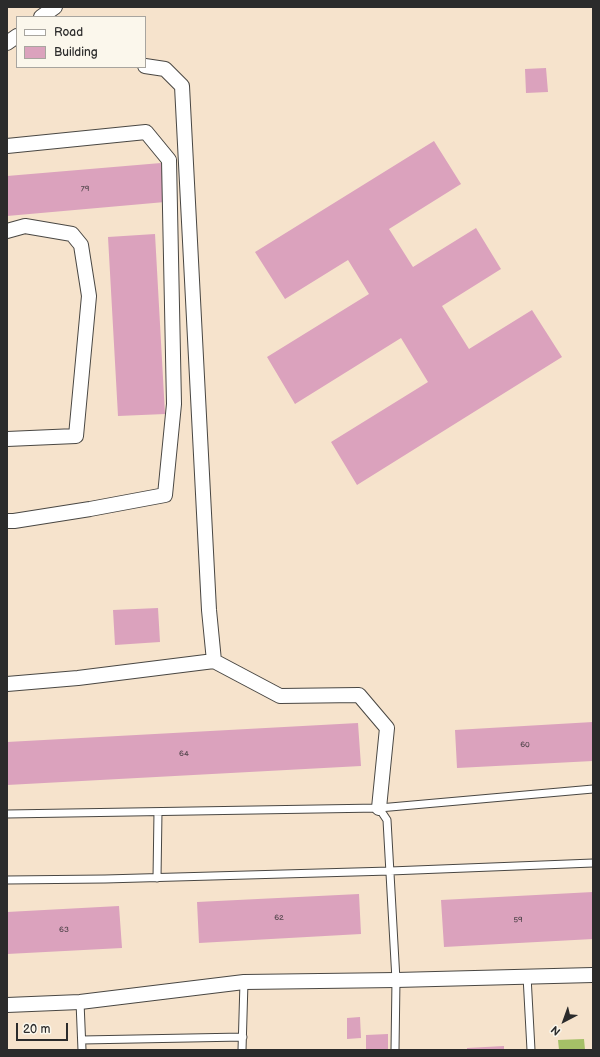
<!DOCTYPE html>
<style>
body{margin:0}
#map{position:relative;width:600px;height:1057px;overflow:hidden;background:#f6e3cc;font-family:"Balsamiq Sans",sans-serif}
canvas{display:block}
.frame{position:absolute;inset:0;border:8px solid #2b2b2b;pointer-events:none}
.legend{position:absolute;left:16px;top:16px;width:130px;height:52px;box-sizing:border-box;background:#fbf7ec;border:1px solid #a8a59f;margin:0;padding:5px 7px;list-style:none;font-size:12px;color:#2b2b2b}
.legend li{display:flex;align-items:center;gap:8px;height:20px}
.legend b{width:20px;border:1px solid #a8a59f}
.north{position:absolute;left:544px;top:1001px;width:40px;height:40px;-webkit-text-stroke:3px #fbf7ec;paint-order:stroke;rotate:221deg;font-size:11px;font-weight:700;line-height:16px;text-align:center;color:#2b2b2b}
.north::after{content:'';display:block;margin:auto;width:14px;height:18px;background:#2b2b2b;clip-path:polygon(50% 0,100% 100%,50% 72%,0 100%)}
.scale{position:absolute;left:16px;top:1023px;width:52px;height:18px;box-sizing:border-box;border:2px solid #2b2b2b;border-top:0;padding-left:5px;font-size:12px;line-height:14px;white-space:nowrap;color:#2b2b2b;-webkit-text-stroke:3px #fbf7ec;paint-order:stroke}
</style>
<div id="map">
<canvas width="600" height="1057"></canvas>
<div class="frame"></div>
<ul class="legend">
<li><b style="height:5px;background:#fff"></b>Road</li>
<li><b style="height:11px;background:#dba2bd"></b>Building</li>
</ul>
<div class="north">N</div>
<div class="scale">20 m</div>
</div>
<script>
const g = document.querySelector('canvas').getContext('2d');
g.lineJoin = 'round';
function paint(path, color) {
  g.fillStyle = color;
  g.fill(path, 'evenodd');
}
function stroke(path, color, width, dash) {
  g.strokeStyle = color;
  g.lineWidth = width;
  g.lineCap = dash ? 'butt' : 'round';
  g.setLineDash(dash || []);
  g.stroke(path);
}
function write(font, color, halo, rows, align = 'center') {
  g.font = font + ' "Balsamiq Sans",sans-serif';
  g.lineWidth = 3.5;
  g.setLineDash([]);
  g.textBaseline = 'middle';
  g.strokeStyle = halo;
  g.fillStyle = color;
  for (const [text, x, y, turn = 0] of rows) {
    g.save();
    g.translate(x, y);
    g.rotate((+turn || 0) * Math.PI / 180);
    g.textAlign = isNaN(turn) ? turn : align;
    if (halo) g.strokeText(text, 0, 0);
    g.fillText(text, 0, 0);
    g.restore();
  }
}
const green = new Path2D(`
 M 584,1039 L 585,1050 L 559,1050 L 558,1040 Z`);
const building = new Path2D(`
 M 546,68 L 548,92 L 526,93 L 525,69 Z
 M 434,141 L 461,184 L 389,229 L 413,267 L 476,228 L 501,269 L 442,306 L 469,349 L 532,310 L 562,357 L 357,485 L 331,442 L 428,382 L 401,338 L 295,404 L 267,357 L 369,294 L 348,260 L 285,299 L 255,252 Z
 M 161,163 L 165,202 L 7,216 L 7,176 Z
 M 155,234 L 165,414 L 118,416 L 108,237 Z
 M 158,608 L 160,642 L 115,645 L 113,610 Z
 M 593,722 L 593,761 L 457,768 L 455,730 Z
 M 358,723 L 361,766 L 7,785 L 7,742 Z
 M 593,892 L 593,939 L 444,947 L 441,900 Z
 M 359,894 L 361,934 L 199,943 L 197,902 Z
 M 119,906 L 122,948 L 7,954 L 7,912 Z
 M 360,1017 L 361,1038 L 347,1039 L 347,1018 Z
 M 388,1034 L 388,1050 L 366,1050 L 366,1035 Z
 M 504,1046 L 504,1050 L 467,1050 L 467,1048 Z`);
const service = new Path2D(`
 M 379,808 L 593,789
 M 7,814 L 379,808 L 387,820 L 396,980 L 395,1050
 M 157,878 L 158,812
 M 7,880 L 105,879 L 390,871 L 593,863
 M 527,976 L 531,1050
 M 80,1002 L 82,1050
 M 82,1040 L 243,1037
 M 242,1050 L 244,982`);
const minor = new Path2D(`
 M 41,17 L 55,7
 M 7,43 L 17,36
 M 145,66 L 165,69 L 182,86 L 209,610 L 214,661 L 280,696 L 359,695 L 387,728 L 379,808
 M 7,146 L 146,132 L 169,160 L 174,404 L 165,495 L 90,509 L 14,521 L 7,521
 M 7,231 L 25,226 L 72,234 L 81,245 L 89,296 L 76,436 L 7,439
 M 7,684 L 78,678 L 214,661
 M 7,1005 L 80,1002 L 244,982 L 396,980 L 593,975`);
const numberNames = [
 ["79",85,189],
 ["60",525,745],
 ["64",184,754],
 ["62",279,918],
 ["59",518,920],
 ["63",64,930]
];
paint(green, '#a5c067');
paint(building, '#dba2bd');
stroke(service, '#494743', 9);
stroke(minor, '#494743', 16);
stroke(service, '#fff', 7);
stroke(minor, '#fff', 14);
write('8px', '#574950', null, numberNames);
</script>
